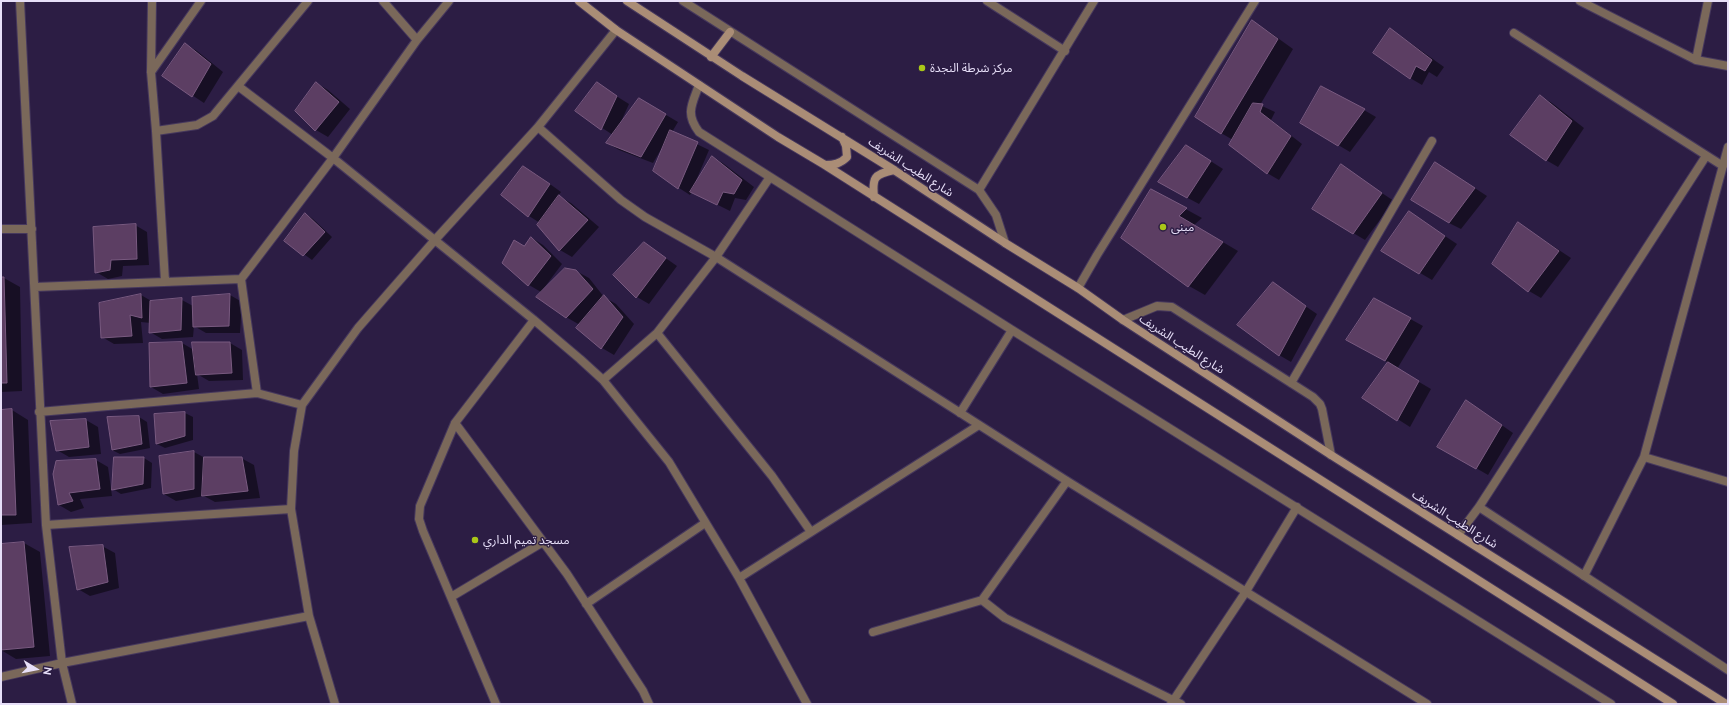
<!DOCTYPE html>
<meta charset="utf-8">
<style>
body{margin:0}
#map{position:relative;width:1729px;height:705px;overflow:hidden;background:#2c1d44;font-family:Ubuntu,sans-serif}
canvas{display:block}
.frame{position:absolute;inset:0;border:2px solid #e7dff8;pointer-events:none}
.north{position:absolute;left:16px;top:649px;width:40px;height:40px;-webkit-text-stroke:3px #2c1d44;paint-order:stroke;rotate:100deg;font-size:11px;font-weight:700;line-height:16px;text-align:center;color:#e7dff8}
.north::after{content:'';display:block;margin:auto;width:14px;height:18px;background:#e7dff8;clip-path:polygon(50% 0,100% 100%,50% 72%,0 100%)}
</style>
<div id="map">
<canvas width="1729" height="705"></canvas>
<div class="frame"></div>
<div class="north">N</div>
</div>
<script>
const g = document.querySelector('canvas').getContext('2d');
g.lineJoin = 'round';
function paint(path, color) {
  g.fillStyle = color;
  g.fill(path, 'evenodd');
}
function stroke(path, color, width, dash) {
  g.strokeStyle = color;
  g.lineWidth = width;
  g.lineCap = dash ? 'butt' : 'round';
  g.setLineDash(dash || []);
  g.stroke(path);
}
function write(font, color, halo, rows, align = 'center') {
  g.font = font + ' Ubuntu,"Noto Sans Arabic",sans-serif';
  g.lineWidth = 3;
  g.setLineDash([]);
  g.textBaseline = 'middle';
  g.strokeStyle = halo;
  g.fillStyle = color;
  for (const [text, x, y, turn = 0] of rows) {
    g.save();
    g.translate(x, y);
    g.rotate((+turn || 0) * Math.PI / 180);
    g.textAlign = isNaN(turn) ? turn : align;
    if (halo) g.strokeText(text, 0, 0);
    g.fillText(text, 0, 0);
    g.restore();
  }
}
const shadow = new Path2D(`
 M 1252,21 L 1268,31 L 1293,49 L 1260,105 L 1275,112 L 1271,120 L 1302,144 L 1279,180 L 1267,173 L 1233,140 L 1221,133 Z
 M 1390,30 L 1402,37 L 1444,67 L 1437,77 L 1429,72 L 1422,85 L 1410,78 Z
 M 185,44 L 197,51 L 223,72 L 204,103 L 163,76 Z
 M 316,83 L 328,90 L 350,109 L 328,137 L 316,130 Z
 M 597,84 L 629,104 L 619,126 L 639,99 L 678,122 L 672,132 L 709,150 L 695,183 L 696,184 L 713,157 L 724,164 L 754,187 L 746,200 L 735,198 L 730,211 L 692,192 L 690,195 L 679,188 L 654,170 L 664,147 L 663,146 L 653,163 L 619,150 L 607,143 L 613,135 L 576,111 Z
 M 1540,96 L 1552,103 L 1584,128 L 1558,167 L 1546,160 Z
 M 1364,110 L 1376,117 L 1350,152 L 1301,123 Z
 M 1198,153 L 1223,169 L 1199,204 L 1171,189 Z
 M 1341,166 L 1394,201 L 1365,240 L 1313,209 Z
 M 1447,170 L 1487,196 L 1461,229 L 1449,223 Z
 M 536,174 L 561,192 L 558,196 L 571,203 L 599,227 L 572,257 L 560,250 L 538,225 L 540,223 L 529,216 L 503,195 Z
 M 1151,190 L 1202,218 L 1194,225 L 1238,251 L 1205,295 L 1189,286 Z
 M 1409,212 L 1457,244 L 1432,280 L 1383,251 Z
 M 306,214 L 313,219 L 332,237 L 312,260 L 286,241 Z
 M 1518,223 L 1571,258 L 1541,298 L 1529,291 L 1493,264 Z
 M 135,225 L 147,232 L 149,265 L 123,266 L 122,276 L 108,279 L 96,272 Z
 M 532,238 L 543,245 L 562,264 L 541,292 L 529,285 L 503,262 L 524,247 Z
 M 644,243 L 677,266 L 649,304 L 637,297 Z
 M 576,271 L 589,278 L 604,297 L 616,304 L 634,324 L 614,355 L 602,348 L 580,325 L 566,317 Z
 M 1,278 L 4,278 L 20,287 L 22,391 L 1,392 Z
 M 1273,284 L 1317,314 L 1291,362 L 1279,355 L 1238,325 Z
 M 141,295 L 153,302 L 182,300 L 193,306 L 230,295 L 242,302 L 240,333 L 206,333 L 194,326 L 193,337 L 162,339 L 150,332 L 151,323 L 141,322 L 143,343 L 114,344 L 102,337 L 100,304 Z
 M 1374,299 L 1423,326 L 1397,369 L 1431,389 L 1410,427 L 1363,397 L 1389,363 L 1347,339 Z
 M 182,343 L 194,350 L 230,343 L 242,350 L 243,380 L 209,381 L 197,374 L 199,389 L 163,394 L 151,387 Z
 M 1467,401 L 1513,433 L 1488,475 L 1438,446 Z
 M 12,410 L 28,420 L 32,523 L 1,525 L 1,411 Z
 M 185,413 L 193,417 L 193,440 L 165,448 L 157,444 Z
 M 139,417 L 147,422 L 150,448 L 120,454 L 112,450 Z
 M 86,420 L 98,427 L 101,454 L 69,457 L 57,450 Z
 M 194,452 L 205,458 L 241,458 L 254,465 L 260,498 L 215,502 L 204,496 L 176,501 L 164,494 Z
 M 115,458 L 144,458 L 152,463 L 151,488 L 121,494 L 113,489 Z
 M 96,460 L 108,467 L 112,496 L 80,499 L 84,508 L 71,512 L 59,505 Z
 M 24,543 L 40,552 L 50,656 L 16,659 L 1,650 L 1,545 Z
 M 102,546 L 115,553 L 119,588 L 90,596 L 78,589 Z`);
const building = new Path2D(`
 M 1252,20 L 1278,39 L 1221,134 L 1195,117 Z
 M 1390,28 L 1432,60 L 1425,71 L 1416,66 L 1410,79 L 1373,53 Z
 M 185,43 L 211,64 L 192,97 L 162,76 Z
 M 316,82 L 339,102 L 315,131 L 295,111 Z
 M 597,82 L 617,96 L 601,130 L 575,111 Z
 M 1321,86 L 1365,109 L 1338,146 L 1300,123 Z
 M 1540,95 L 1572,121 L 1546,161 L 1510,135 Z
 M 639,98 L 666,114 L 641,157 L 606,143 Z
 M 1253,103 L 1263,104 L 1260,112 L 1291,136 L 1267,174 L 1229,145 Z
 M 670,130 L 698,142 L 678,189 L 653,171 Z
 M 1186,145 L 1211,161 L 1187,198 L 1158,182 Z
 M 712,156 L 742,180 L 734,194 L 723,192 L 717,205 L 690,192 Z
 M 1435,162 L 1475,188 L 1449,223 L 1411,200 Z
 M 1341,164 L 1382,193 L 1353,234 L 1312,209 Z
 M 523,166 L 550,184 L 528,217 L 501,195 Z
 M 1151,189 L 1187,208 L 1179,216 L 1223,242 L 1188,287 L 1121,238 Z
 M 559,195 L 588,220 L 559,251 L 537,225 Z
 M 1409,211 L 1445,236 L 1419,274 L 1381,251 Z
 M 305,213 L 325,232 L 303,256 L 284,241 Z
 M 1518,222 L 1559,251 L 1528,292 L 1492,264 Z
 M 136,224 L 137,259 L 111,260 L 110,270 L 95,273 L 93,227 Z
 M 531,237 L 551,256 L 528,286 L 502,263 L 514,240 L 524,246 Z
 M 644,242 L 666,258 L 636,298 L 613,275 Z
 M 565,268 L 576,270 L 593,289 L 566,318 L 536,297 Z
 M 1,277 L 4,277 L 7,383 L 1,383 Z
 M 1273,282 L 1306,306 L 1279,356 L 1237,325 Z
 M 141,294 L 142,318 L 130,315 L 132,336 L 101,338 L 99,303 Z
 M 230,294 L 229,326 L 193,327 L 192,297 Z
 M 604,295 L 623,317 L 601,349 L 576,328 Z
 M 182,298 L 181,330 L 149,333 L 150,301 Z
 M 1374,298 L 1411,318 L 1385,361 L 1346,340 Z
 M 182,342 L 187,383 L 150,387 L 149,343 Z
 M 192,342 L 230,342 L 232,373 L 196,375 Z
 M 1388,362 L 1419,381 L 1397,421 L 1362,398 Z
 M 1466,400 L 1502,425 L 1476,469 L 1437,447 Z
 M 12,409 L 16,515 L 1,515 L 1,410 Z
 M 185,412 L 185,436 L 156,444 L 154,414 Z
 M 139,416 L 142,444 L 112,450 L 107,417 Z
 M 86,419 L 89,447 L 56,451 L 50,421 Z
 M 194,451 L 194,489 L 163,494 L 159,456 Z
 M 114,457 L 144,457 L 143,484 L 112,490 Z
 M 204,457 L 242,457 L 248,491 L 202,496 Z
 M 96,459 L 100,489 L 69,493 L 73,501 L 58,505 L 53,474 L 56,461 Z
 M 24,542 L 34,647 L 1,650 L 1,544 Z
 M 103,545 L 108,582 L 77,590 L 69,547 Z`);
const street = new Path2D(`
 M 20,1 L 46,525 L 62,663 L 72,704
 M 152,1 L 151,72 L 156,131 L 165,281
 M 383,1 L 417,40
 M 683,1 L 979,190 L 996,215 L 1005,243
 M 987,1 L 1065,51
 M 1580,1 L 1696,60 L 1728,66
 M 1514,33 L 1723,166
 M 1696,60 L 1708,1
 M 151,72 L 201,1
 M 699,85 C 692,104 685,114 699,132 L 1012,330 L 1611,704
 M 238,86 L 333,158 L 534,320 L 580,359 L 603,380 L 669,462 L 739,578 L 807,704
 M 538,127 L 621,200 L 645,217 L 716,257 L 1067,481 L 1427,704
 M 156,131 L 197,125 L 213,116 L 308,1
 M 979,190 L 1094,1
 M 1,229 L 32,229
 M 241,279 L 257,393
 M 35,287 L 241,279 L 333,158 L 417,40 L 449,1
 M 1078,288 L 1097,255 L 1255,1
 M 1123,320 L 1157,306 L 1172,307 L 1313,397 L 1320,404 L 1322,409 L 1331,455
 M 657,333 L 772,476 L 811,532
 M 603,380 L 657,333 L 716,257 L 770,177
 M 1291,383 L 1432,141
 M 39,412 L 257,393 L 302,405
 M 960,413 L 1012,330
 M 455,423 L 567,574 L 643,691 L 649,704
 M 1644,457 L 1728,482
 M 1479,507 L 1728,670
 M 46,525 L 291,509
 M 1458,535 L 1479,507 L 1706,156
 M 1584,576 L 1644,457 L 1728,147
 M 739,578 L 979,425
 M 451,597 L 543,542
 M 982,600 L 1005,618 L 1181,704
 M 586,604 L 705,523
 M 873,632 L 982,600 L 1067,481
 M 1,677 L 62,663 L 309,616
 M 335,704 L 309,616 L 291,509 L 294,451 L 302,405 L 358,328 L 434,241 L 538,127 L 616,30
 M 496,704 L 423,531 L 419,519 L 420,506 L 455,423 L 534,320
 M 1171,704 L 1245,593 L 1297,507`);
const secondary = new Path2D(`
 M 579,1 L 616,30 L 778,137 L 825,165 L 1673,704
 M 627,1 L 742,76 L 894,170 L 1005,243 L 1078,288 L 1123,320 L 1331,455 L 1726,704
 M 711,57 L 730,32
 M 825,165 C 834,165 840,164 847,157 L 846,146 L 842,137
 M 874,197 C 872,178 874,174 894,170`);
const markers = [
 [922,68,4,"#aac718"],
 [1163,227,4,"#aac718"],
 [475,540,4,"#aac718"]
];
const poiNames = [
 ["مركز شرطة النجدة",930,68],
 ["مبنى",1171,227],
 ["مسجد تميم الداري",483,540]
];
const streetNames = [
 ["شارع الطيب الشريف",911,167,33],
 ["شارع الطيب الشريف",1182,344,33],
 ["شارع الطيب الشريف",1455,519,32]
];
paint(shadow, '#0007');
paint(building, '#5c3e63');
stroke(building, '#795a80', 1);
stroke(street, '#46385d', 10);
stroke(secondary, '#46385d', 10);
stroke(street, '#7a685a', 8);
stroke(secondary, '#aa8d76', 8);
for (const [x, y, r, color] of markers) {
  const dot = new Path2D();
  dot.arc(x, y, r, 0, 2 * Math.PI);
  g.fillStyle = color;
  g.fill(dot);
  stroke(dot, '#2c1d44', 1.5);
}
write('12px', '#e7dff8', '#2c1d44', poiNames, 'left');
write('12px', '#e7dff8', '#2c1d44', streetNames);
</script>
